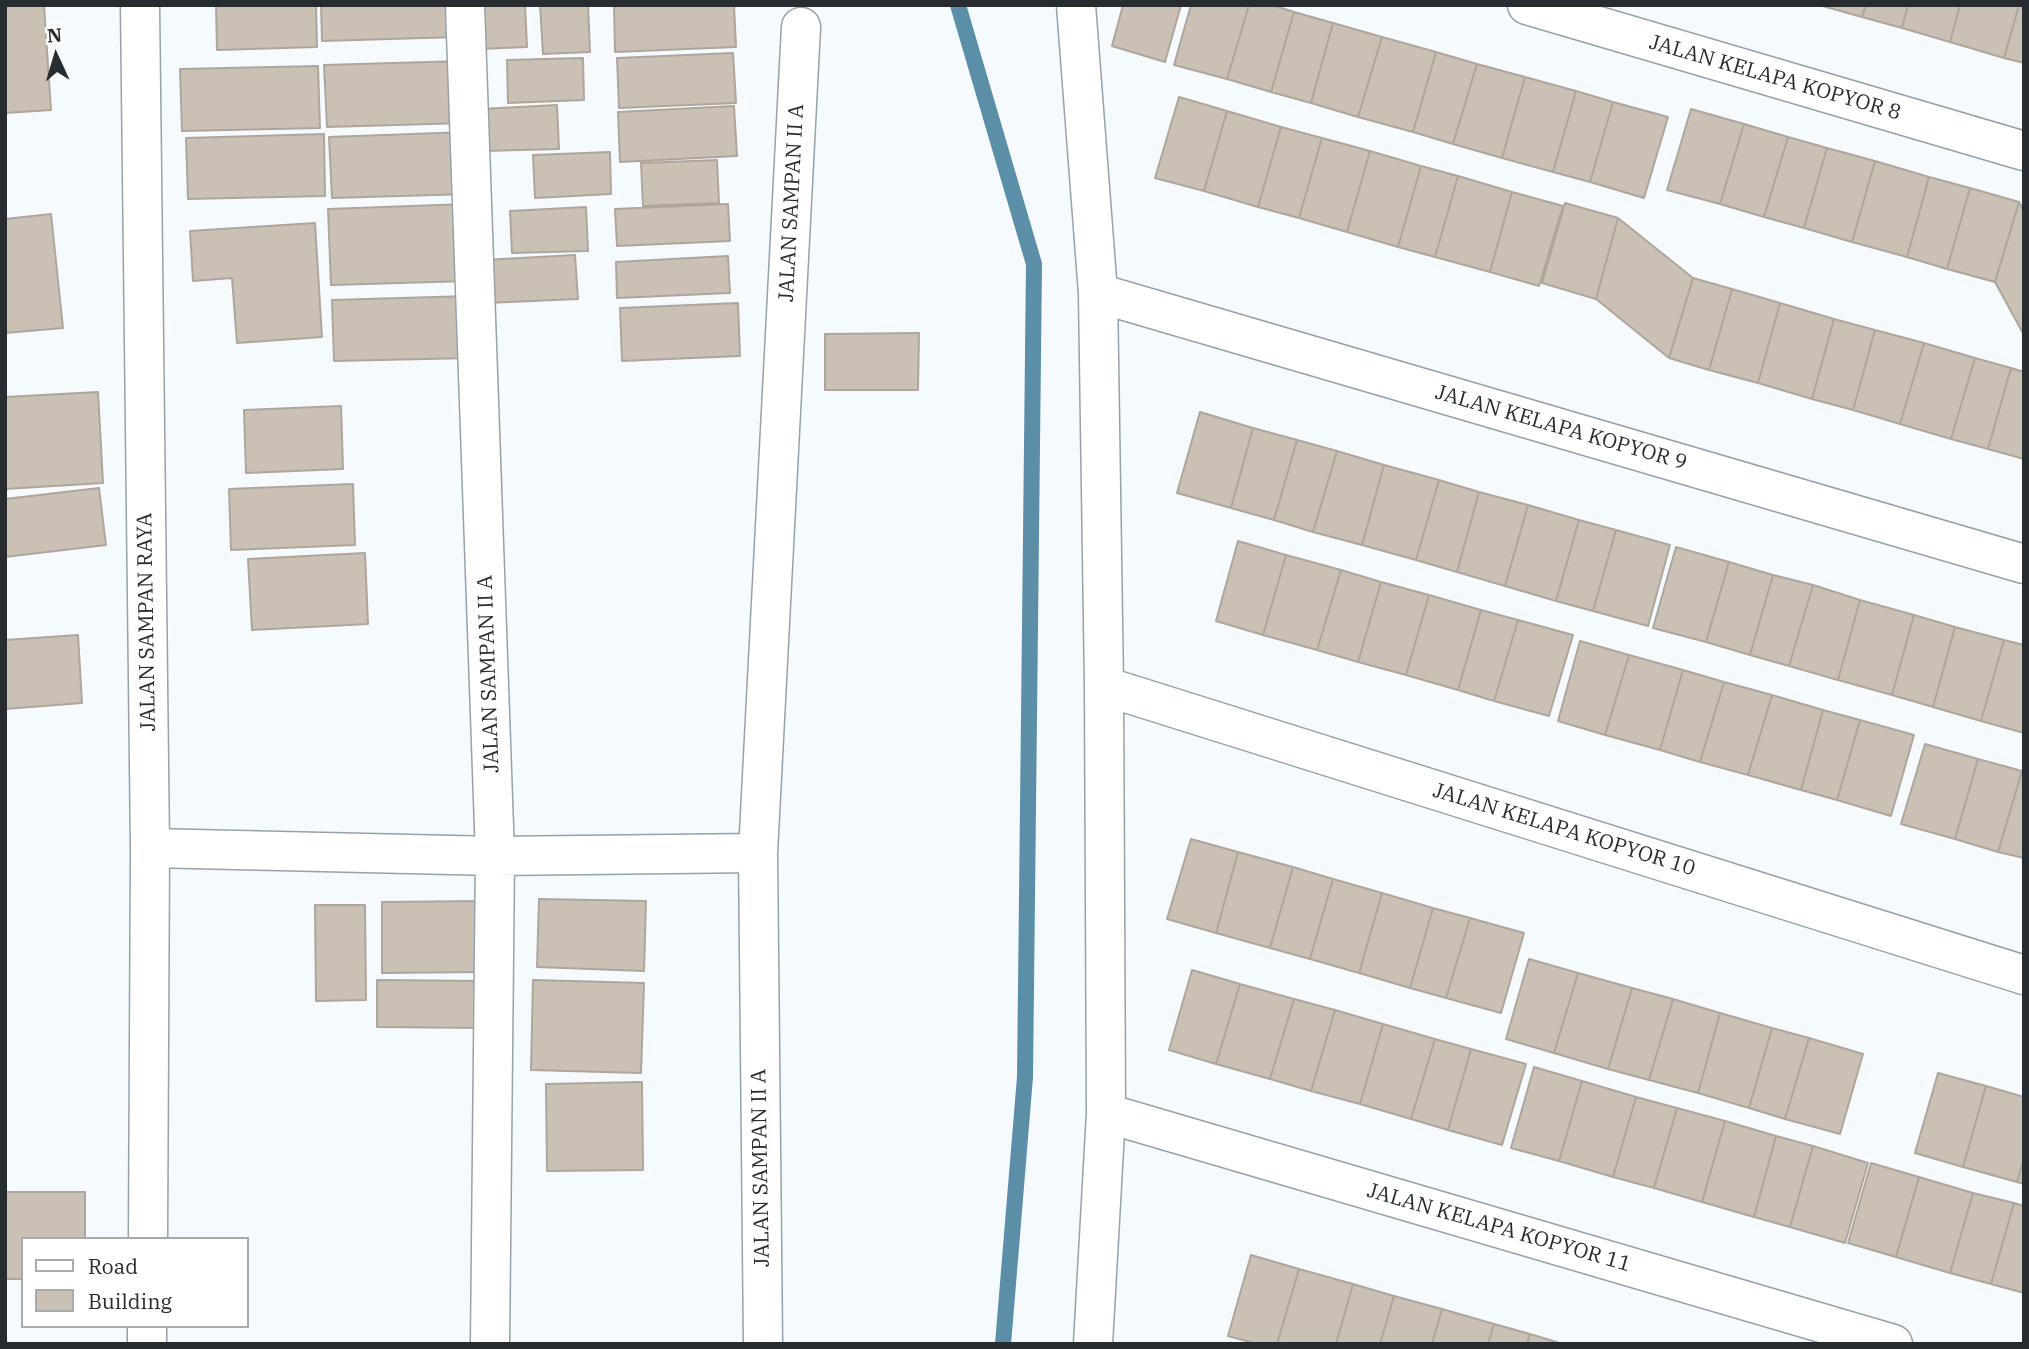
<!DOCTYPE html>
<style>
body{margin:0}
#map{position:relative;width:2029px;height:1349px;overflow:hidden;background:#f4fafe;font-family:"IBM Plex Serif",serif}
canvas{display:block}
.frame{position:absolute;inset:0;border:7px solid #262c2f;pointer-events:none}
.legend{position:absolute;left:21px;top:1237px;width:228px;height:91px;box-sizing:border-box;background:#fff;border:2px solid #a8abac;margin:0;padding:9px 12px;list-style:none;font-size:21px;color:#262c2f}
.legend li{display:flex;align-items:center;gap:14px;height:35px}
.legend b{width:35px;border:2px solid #a8abac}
.north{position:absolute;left:21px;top:21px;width:70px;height:70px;-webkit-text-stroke:5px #fff;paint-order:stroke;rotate:356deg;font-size:19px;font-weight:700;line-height:28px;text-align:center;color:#262c2f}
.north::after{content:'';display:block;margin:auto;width:24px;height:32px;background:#262c2f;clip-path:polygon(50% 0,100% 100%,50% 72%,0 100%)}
</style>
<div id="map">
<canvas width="2029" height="1349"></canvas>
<div class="frame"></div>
<ul class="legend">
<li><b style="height:9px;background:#fff"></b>Road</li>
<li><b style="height:19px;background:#cbc0b4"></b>Building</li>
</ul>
<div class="north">N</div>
</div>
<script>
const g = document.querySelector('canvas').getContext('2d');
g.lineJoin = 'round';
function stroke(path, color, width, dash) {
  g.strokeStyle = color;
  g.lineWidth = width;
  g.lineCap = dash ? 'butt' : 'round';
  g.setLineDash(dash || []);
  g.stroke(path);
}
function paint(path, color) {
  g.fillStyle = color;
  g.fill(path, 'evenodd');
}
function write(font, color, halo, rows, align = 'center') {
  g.font = font + ' "IBM Plex Serif",serif';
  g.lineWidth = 5;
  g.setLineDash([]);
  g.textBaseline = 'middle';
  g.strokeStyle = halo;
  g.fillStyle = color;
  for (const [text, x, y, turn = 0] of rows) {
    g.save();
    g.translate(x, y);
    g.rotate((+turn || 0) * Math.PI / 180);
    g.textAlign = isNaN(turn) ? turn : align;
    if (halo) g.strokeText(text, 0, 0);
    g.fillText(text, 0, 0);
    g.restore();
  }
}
const stream = new Path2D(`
 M 958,5 L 1034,264 L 1025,1077 L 1003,1344`);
const building = new Path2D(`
 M 5,5 L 44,5 L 51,110 L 5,113 Z
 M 216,5 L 316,5 L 317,47 L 217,50 Z
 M 321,5 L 458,5 L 459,37 L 322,41 Z
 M 477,5 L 525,5 L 527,47 L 479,49 Z
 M 540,5 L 588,5 L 590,52 L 543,54 Z
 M 614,5 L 734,5 L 736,47 L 615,52 Z
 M 1123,5 L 1181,5 L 1165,62 L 1112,46 Z
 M 1191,5 L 1249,5 L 1227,79 L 1174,65 Z
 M 1249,5 L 1272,5 L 1294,12 L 1271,92 L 1227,79 Z
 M 1819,5 L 1866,5 L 1862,17 Z
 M 1866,5 L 1908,5 L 1902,28 L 1862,17 Z
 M 1908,5 L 1960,5 L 1950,42 L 1902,28 Z
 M 1960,5 L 2019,5 L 2004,58 L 1950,42 Z
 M 2019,5 L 2024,5 L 2024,63 L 2004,58 Z
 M 1294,12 L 1333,23 L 1311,103 L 1271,92 Z
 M 1333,23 L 1382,37 L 1358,117 L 1311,103 Z
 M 1382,37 L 1436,52 L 1413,132 L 1358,117 Z
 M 1436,52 L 1477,64 L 1453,144 L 1413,132 Z
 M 733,53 L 736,103 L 619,108 L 617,58 Z
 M 583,58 L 584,100 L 508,103 L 507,60 Z
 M 463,61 L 464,123 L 327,127 L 324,65 Z
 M 1477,64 L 1525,77 L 1502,158 L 1453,144 Z
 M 318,66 L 320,128 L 182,131 L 180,69 Z
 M 1525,77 L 1576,91 L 1553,172 L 1502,158 Z
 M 1576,91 L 1613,102 L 1590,182 L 1553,172 Z
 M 1179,97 L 1227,111 L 1204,191 L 1155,178 Z
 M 1613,102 L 1668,117 L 1644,198 L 1590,182 Z
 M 557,105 L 559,149 L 483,151 L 481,109 Z
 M 734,106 L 737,156 L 620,162 L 618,112 Z
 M 1691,109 L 1744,124 L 1720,204 L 1667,190 Z
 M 1227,111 L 1281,127 L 1258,207 L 1204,191 Z
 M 1744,124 L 1788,137 L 1764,217 L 1720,204 Z
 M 1281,127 L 1322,138 L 1299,218 L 1258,207 Z
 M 468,132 L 469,194 L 332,198 L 329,137 Z
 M 324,134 L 325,196 L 188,199 L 186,138 Z
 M 1788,137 L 1827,148 L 1804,228 L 1764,217 Z
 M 1322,138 L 1370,151 L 1347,232 L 1299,218 Z
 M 1827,148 L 1875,161 L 1852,242 L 1804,228 Z
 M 1370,151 L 1421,166 L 1398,247 L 1347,232 Z
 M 610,152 L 611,194 L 535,198 L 533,155 Z
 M 717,160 L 719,203 L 643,206 L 641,163 Z
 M 1875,161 L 1929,177 L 1907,257 L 1852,242 Z
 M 1421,166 L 1458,176 L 1435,257 L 1398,247 Z
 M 1458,176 L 1512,192 L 1490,272 L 1435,257 Z
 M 1929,177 L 1970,188 L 1947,269 L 1907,257 Z
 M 1970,188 L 2019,202 L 1995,282 L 1947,269 Z
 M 1512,192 L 1563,206 L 1539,286 L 1490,272 Z
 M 2019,202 L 2024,211 L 2024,335 L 1995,282 Z
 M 1565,203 L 1618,218 L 1596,299 L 1542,283 Z
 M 467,204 L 469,281 L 331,285 L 328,209 Z
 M 728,204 L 730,241 L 617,246 L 615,209 Z
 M 586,207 L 588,251 L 512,253 L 510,211 Z
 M 51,214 L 63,328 L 5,333 L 5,219 Z
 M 1618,218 L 1693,278 L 1669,358 L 1596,299 Z
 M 315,223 L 322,337 L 237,343 L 232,278 L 193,281 L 190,231 Z
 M 575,255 L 578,299 L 486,303 L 484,260 Z
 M 728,256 L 730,293 L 617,298 L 616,262 Z
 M 1693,278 L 1732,289 L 1709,370 L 1669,358 Z
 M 1732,289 L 1780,303 L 1758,383 L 1709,370 Z
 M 470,296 L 472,358 L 334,361 L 332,300 Z
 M 738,303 L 740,356 L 622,361 L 620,308 Z
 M 1780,303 L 1834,319 L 1812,399 L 1758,383 Z
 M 1834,319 L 1875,330 L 1853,410 L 1812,399 Z
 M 1875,330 L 1924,343 L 1900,424 L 1853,410 Z
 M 919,333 L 918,390 L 825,390 L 825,334 Z
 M 1924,343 L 1975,358 L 1951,439 L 1900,424 Z
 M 1975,358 L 2011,368 L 1988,449 L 1951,439 Z
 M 2011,368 L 2024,372 L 2024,459 L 1988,449 Z
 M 98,392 L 103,483 L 5,489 L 5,397 Z
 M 341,406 L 343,469 L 246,473 L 244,410 Z
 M 1200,412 L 1253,428 L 1231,508 L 1177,493 Z
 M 1253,428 L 1297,440 L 1274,520 L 1231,508 Z
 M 1297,440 L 1337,451 L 1313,532 L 1274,520 Z
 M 1337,451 L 1384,465 L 1362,545 L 1313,532 Z
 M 1384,465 L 1439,480 L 1416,560 L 1362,545 Z
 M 1439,480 L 1479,492 L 1457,572 L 1416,560 Z
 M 353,484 L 355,545 L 231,550 L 229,489 Z
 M 99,488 L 106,545 L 5,557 L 5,499 Z
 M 1479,492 L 1528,505 L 1505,586 L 1457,572 Z
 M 1528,505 L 1579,520 L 1556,601 L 1505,586 Z
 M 1579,520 L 1616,530 L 1593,611 L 1556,601 Z
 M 1616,530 L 1670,545 L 1648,626 L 1593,611 Z
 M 1238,541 L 1286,555 L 1263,635 L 1216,621 Z
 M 1676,547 L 1729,562 L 1706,642 L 1653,628 Z
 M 365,553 L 368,624 L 252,630 L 248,559 Z
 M 1286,555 L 1341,570 L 1317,650 L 1263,635 Z
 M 1729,562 L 1773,575 L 1750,655 L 1706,642 Z
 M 1341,570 L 1381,582 L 1358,662 L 1317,650 Z
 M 1773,575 L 1813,585 L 1789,666 L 1750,655 Z
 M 1381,582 L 1429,595 L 1406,675 L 1358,662 Z
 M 1813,585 L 1860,600 L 1838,680 L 1789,666 Z
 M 1429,595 L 1481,610 L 1458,690 L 1406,675 Z
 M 1860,600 L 1914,615 L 1892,695 L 1838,680 Z
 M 1481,610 L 1518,620 L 1494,701 L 1458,690 Z
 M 1914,615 L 1955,627 L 1933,707 L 1892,695 Z
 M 1518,620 L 1573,635 L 1549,716 L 1494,701 Z
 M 1955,627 L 2004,640 L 1981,721 L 1933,707 Z
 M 78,635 L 82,703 L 5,709 L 5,640 Z
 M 2004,640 L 2024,645 L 2024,733 L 1981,721 Z
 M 1580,641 L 1629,655 L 1605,735 L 1558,721 Z
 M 1629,655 L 1683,670 L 1660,750 L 1605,735 Z
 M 1683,670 L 1724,682 L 1700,762 L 1660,750 Z
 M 1724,682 L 1772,695 L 1748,775 L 1700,762 Z
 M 1772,695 L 1823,710 L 1801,790 L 1748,775 Z
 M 1823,710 L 1860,720 L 1837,800 L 1801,790 Z
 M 1860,720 L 1914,735 L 1891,816 L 1837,800 Z
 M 1925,744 L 1978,759 L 1955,839 L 1901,824 Z
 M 1978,759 L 2022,771 L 1998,852 L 1955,839 Z
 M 2022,771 L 2024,771 L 2024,858 L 1998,852 Z
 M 1191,839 L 1238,852 L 1216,933 L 1167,919 Z
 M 1238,852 L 1293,867 L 1270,948 L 1216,933 Z
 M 1293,867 L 1333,879 L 1310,959 L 1270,948 Z
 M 1333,879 L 1382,893 L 1359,973 L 1310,959 Z
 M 1382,893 L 1433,908 L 1410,988 L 1359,973 Z
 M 539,899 L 646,901 L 644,971 L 537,967 Z
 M 481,901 L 482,972 L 382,973 L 382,902 Z
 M 315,905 L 365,905 L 366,1000 L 316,1001 Z
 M 1433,908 L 1470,918 L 1446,998 L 1410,988 Z
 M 1470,918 L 1524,933 L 1501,1013 L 1446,998 Z
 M 1529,959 L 1578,973 L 1554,1053 L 1506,1039 Z
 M 1192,970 L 1240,984 L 1216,1064 L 1169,1050 Z
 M 1578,973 L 1632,988 L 1608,1069 L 1554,1053 Z
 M 377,980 L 485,981 L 485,1028 L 377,1027 Z
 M 533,980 L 644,983 L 641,1073 L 531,1070 Z
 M 1240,984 L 1294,999 L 1270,1079 L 1216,1064 Z
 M 1632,988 L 1673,999 L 1649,1080 L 1608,1069 Z
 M 1294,999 L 1335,1010 L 1311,1091 L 1270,1079 Z
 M 1673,999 L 1720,1013 L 1698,1093 L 1649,1080 Z
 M 1335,1010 L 1383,1024 L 1360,1104 L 1311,1091 Z
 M 1720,1013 L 1772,1028 L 1749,1108 L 1698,1093 Z
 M 1383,1024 L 1435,1039 L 1411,1119 L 1360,1104 Z
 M 1772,1028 L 1809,1038 L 1785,1119 L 1749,1108 Z
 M 1809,1038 L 1863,1054 L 1840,1134 L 1785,1119 Z
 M 1435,1039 L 1471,1049 L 1448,1130 L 1411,1119 Z
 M 1471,1049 L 1526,1064 L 1502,1145 L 1448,1130 Z
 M 1534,1067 L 1582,1081 L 1559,1161 L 1511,1148 Z
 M 1938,1073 L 1986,1086 L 1963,1167 L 1915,1153 Z
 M 1582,1081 L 1636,1097 L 1613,1177 L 1559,1161 Z
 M 642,1082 L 643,1170 L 547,1171 L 546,1084 Z
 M 1986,1086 L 2024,1097 L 2024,1159 L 2017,1182 L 1963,1167 Z
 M 1636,1097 L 1677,1108 L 1654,1188 L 1613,1177 Z
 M 1677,1108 L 1725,1121 L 1702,1202 L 1654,1188 Z
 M 1725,1121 L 1776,1136 L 1754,1217 L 1702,1202 Z
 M 1776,1136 L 1813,1146 L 1790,1227 L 1754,1217 Z
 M 1813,1146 L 1868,1163 L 1845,1243 L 1790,1227 Z
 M 2024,1159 L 2024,1184 L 2017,1182 Z
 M 1871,1163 L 1919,1177 L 1896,1257 L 1848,1243 Z
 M 1919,1177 L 1973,1193 L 1950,1273 L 1896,1257 Z
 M 5,1192 L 85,1192 L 85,1239 L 23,1239 L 23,1279 L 5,1279 Z
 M 1973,1193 L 2014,1203 L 1991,1284 L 1950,1273 Z
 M 2014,1203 L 2024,1206 L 2024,1293 L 1991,1284 Z
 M 1251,1255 L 1299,1269 L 1277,1344 L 1257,1344 L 1228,1336 Z
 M 1299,1269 L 1353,1284 L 1336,1344 L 1277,1344 Z
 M 1353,1284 L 1394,1296 L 1380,1344 L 1336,1344 Z
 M 1394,1296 L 1442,1309 L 1432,1344 L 1380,1344 Z
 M 1442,1309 L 1494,1324 L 1488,1344 L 1432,1344 Z
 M 1494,1324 L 1530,1334 L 1527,1344 L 1488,1344 Z
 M 1530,1334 L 1563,1344 L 1527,1344 Z`);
const street = new Path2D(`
 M 140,5 L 150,848 L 148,1239
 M 465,5 L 495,856 L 490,1344
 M 1076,5 L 1098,293 L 1104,686 L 1106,1113 L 1093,1344
 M 1527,5 L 2024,151
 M 1098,293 L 2024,564
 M 1104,686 L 2024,975
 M 150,848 L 495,856 L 758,853
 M 1106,1113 L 1893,1344
 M 147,1344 L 147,1326
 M 763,1344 L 758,853 L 801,27`);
const streetNames = [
 ["JALAN KELAPA KOPYOR 8",1775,78,16],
 ["JALAN SAMPAN II A",792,203,-87],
 ["JALAN KELAPA KOPYOR 9",1561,428,16],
 ["JALAN SAMPAN RAYA",147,622,-91],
 ["JALAN SAMPAN II A",489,674,-92],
 ["JALAN KELAPA KOPYOR 10",1564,830,17],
 ["JALAN SAMPAN II A",761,1168,-91],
 ["JALAN KELAPA KOPYOR 11",1499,1228,16]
];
stroke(stream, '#5b8fa7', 16);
paint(building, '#cbc0b4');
stroke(building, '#afa59a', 2);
stroke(street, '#94a3aa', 41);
stroke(street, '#fff', 38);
write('21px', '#262c2f', '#fff', streetNames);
</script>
